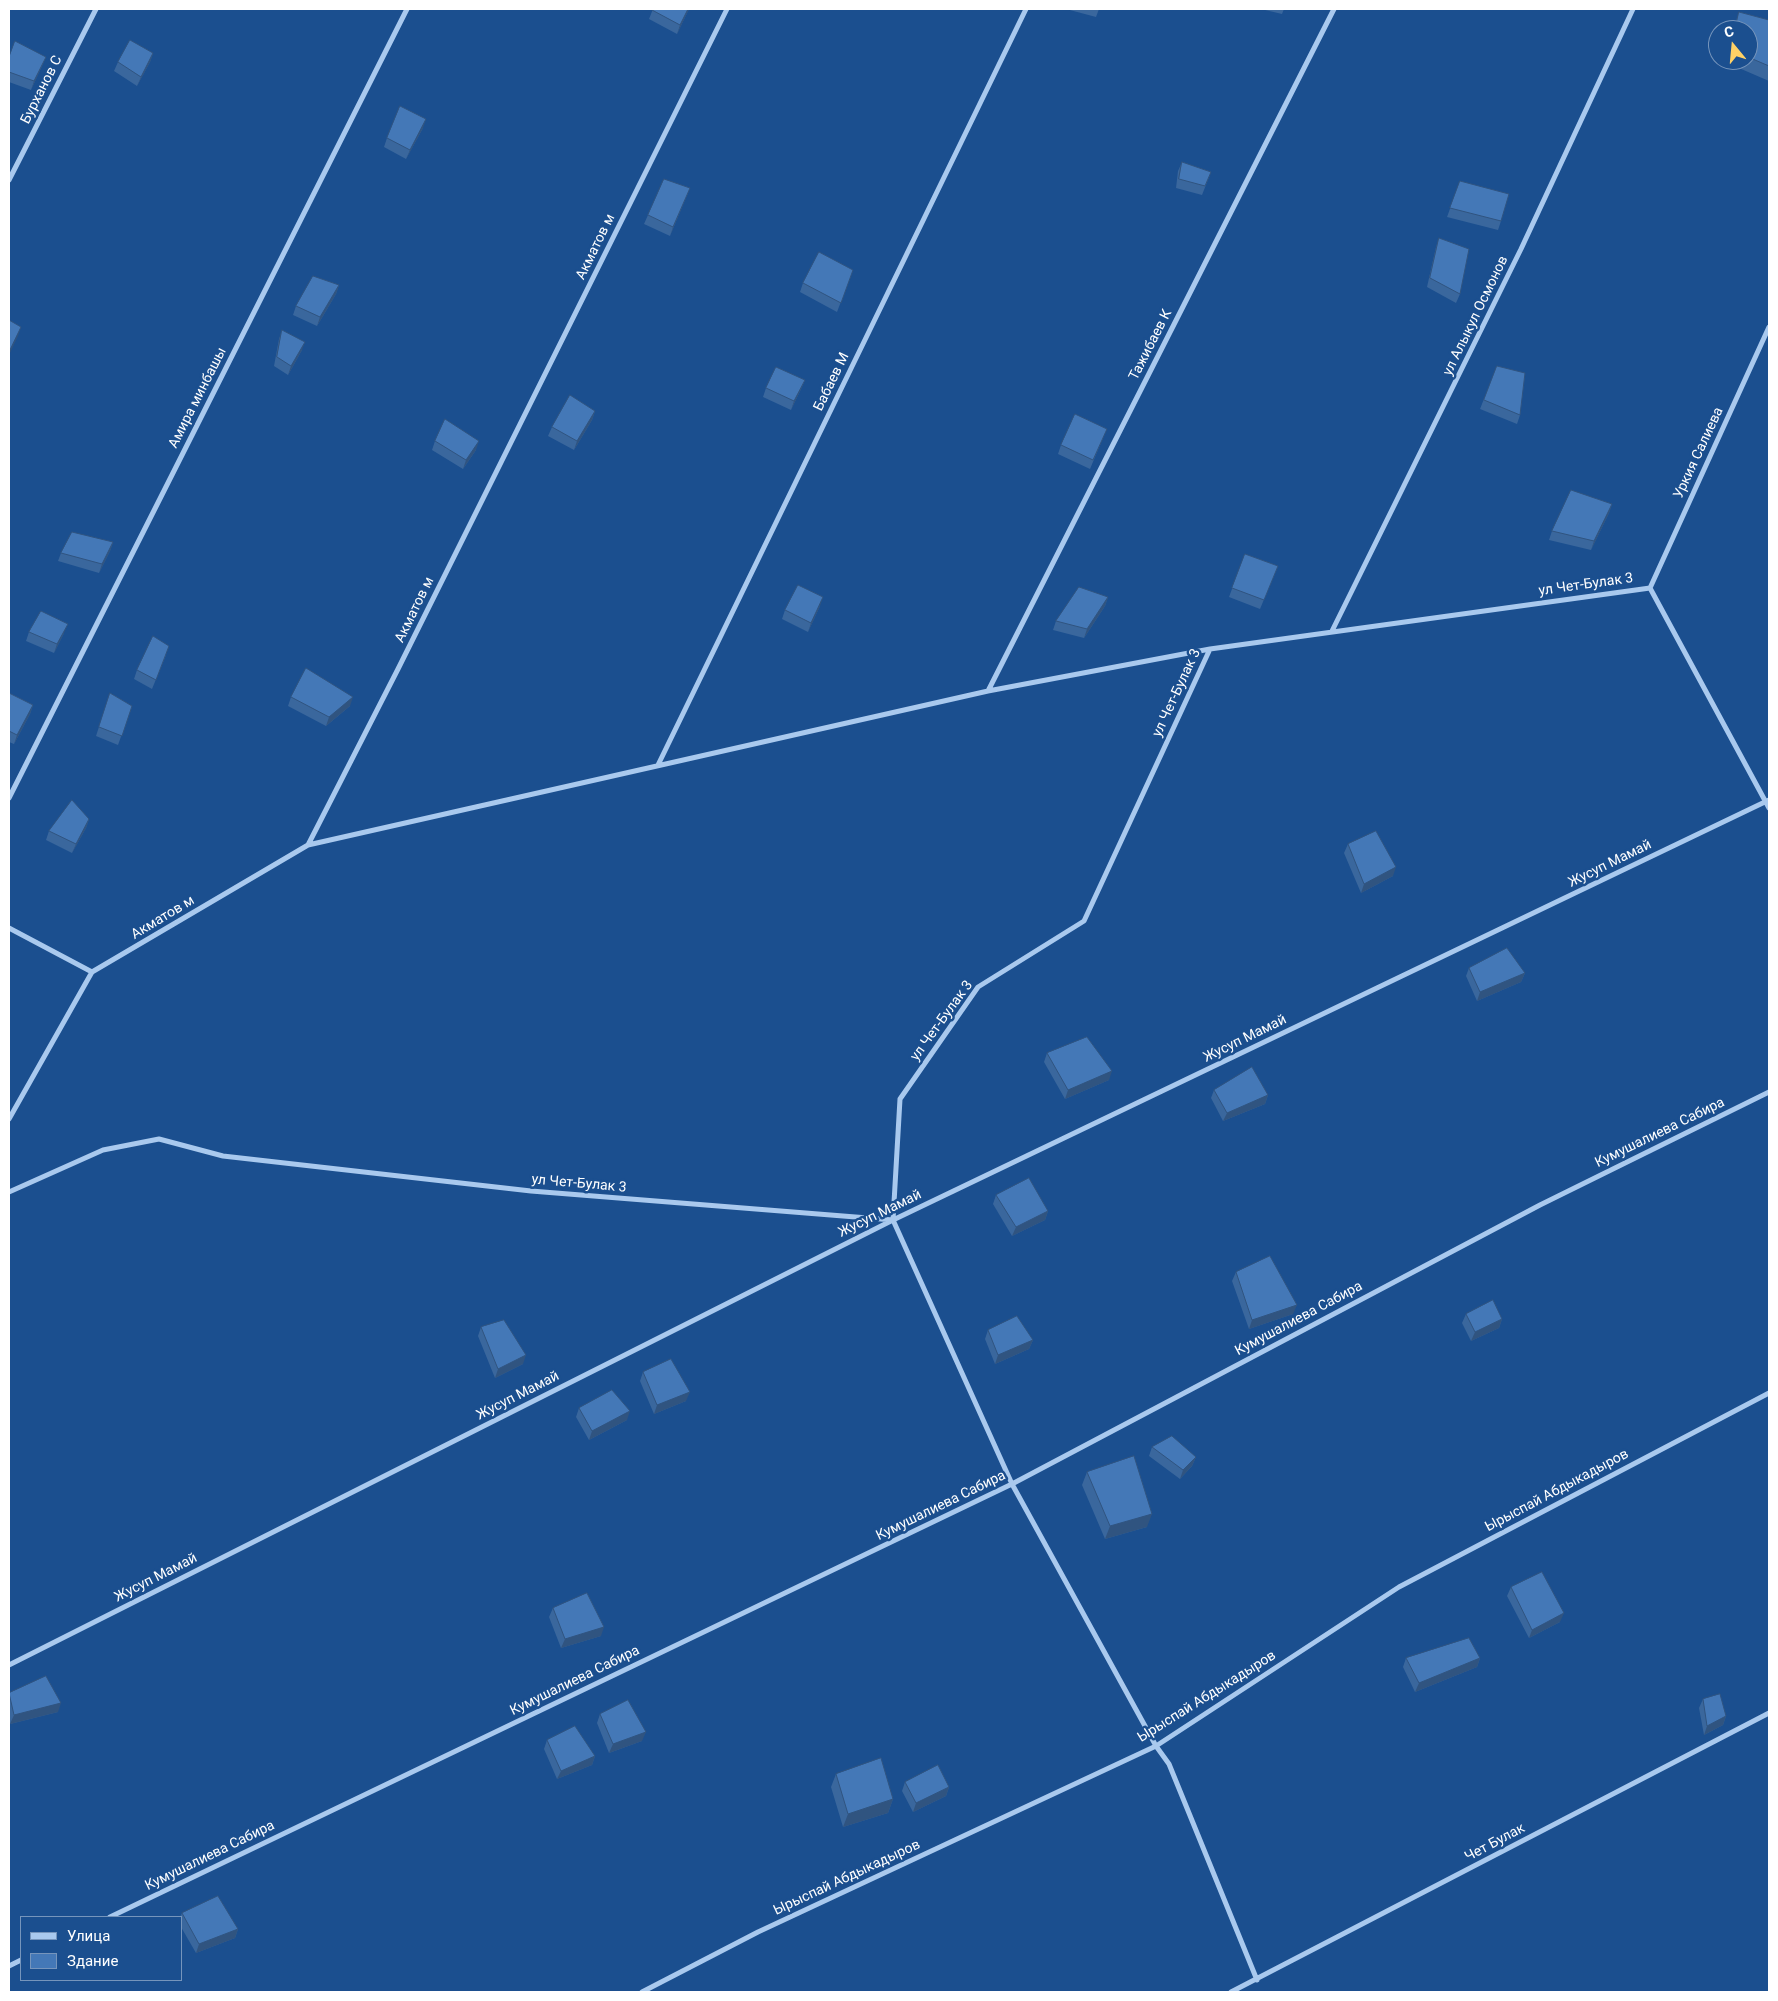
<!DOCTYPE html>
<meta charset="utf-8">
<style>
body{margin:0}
#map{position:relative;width:1778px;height:2001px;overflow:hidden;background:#1b4f8f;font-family:Roboto,sans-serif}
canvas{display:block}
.frame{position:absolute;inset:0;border:10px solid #fff;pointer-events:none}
.legend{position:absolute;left:20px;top:1916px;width:162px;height:65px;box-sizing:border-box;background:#1b4f8f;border:1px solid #7695bc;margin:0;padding:6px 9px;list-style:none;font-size:15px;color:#fff}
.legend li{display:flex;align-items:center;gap:10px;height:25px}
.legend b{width:25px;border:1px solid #7695bc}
.north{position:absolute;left:1708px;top:20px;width:50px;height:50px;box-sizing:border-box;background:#1b4f8f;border:1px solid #7695bc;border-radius:50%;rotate:343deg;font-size:14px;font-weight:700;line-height:20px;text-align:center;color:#fff}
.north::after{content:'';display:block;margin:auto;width:18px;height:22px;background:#ffd166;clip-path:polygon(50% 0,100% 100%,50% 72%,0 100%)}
</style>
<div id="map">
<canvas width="1778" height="2001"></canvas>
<div class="frame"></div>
<ul class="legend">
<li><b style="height:6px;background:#a9c9ee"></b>Улица</li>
<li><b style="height:14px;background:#4478b7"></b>Здание</li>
</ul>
<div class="north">С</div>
</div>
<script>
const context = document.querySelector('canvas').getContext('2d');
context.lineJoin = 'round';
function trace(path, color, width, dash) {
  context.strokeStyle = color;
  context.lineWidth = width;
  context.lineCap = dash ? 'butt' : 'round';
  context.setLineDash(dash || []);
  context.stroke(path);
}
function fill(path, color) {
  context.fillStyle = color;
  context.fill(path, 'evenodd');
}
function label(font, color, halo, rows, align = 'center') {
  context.font = font + ' Roboto,sans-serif';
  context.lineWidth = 5;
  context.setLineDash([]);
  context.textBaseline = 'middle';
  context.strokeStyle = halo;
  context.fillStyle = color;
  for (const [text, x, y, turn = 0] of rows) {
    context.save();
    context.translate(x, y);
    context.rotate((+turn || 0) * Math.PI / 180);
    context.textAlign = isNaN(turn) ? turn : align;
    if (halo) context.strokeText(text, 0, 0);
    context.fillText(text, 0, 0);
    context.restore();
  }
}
trace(new Path2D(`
 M9,180l87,-171
 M1650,588l119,-261
 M1332,631l189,-382 112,-240
 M988,691l346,-682
 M658,765l368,-756
 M9,798l398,-789
 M308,845l680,-154 222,-42
 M9,928l83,44
 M9,1119l83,-147 216,-127 90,-176 329,-660
 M9,1192l94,-42 56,-11 64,17 308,35 362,29 7,-121 78,-112 106,-66 126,-272 440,-61 119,220
 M893,1220l119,264 144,262 13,18 88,216
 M9,1665l884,-445 876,-420
 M110,1917l902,-433 528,-279 229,-113
 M9,1966l12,-6
 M642,1992l116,-60 398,-186 243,-159 370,-194
 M1231,1992l538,-279`), '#a9c9ee', 5);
fill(new Path2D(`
 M653,9h36l-12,25 -28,-15z
 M1066,9h33l-3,8z
 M1261,9h23l-2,5z
 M1739,12l30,8v61l-44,-19 1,-2h22v-30h-15z
 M153,53l-3,9 -13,24 -23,-15 4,-9z
 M9,57h37l-4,9 -11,24 -22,-8z
 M423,128l-17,31 -22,-12 3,-9z
 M1182,162l29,10 -9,23 -26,-7 2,-17z
 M1460,181l41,40 -3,9 -51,-13z
 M690,188l-20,48 -26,-12 4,-9z
 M1439,238l21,56 -4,9 -29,-16 9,-40z
 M853,270l-16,42 -37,-20 3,-9z
 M339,285l-3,9 -19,32 -24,-11 3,-9z
 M282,330l20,20 -14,25 -14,-9 5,-27z
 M1497,366l23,49 -3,9 -37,-15z
 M805,380l-4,9 -10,21 -28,-13 3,-9z
 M595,411l-3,9 -18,30 -26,-14 4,-9z
 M1103,438l-13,31 -32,-15 3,-9z
 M435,441l41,9 -13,19 -31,-19z
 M1612,504l-3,9 -18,37 -42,-10 3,-9z
 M113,542l-3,9 -11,22 -41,-12 3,-8z
 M1245,554l33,12 -18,43 -31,-12z
 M1108,597l-3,9 -21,32 -31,-8 3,-9z
 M820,606l-12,26 -26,-13 3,-9z
 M29,632l35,1 -10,20 -28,-12z
 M166,655l-14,34 -18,-10 3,-9z
 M9,693l24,12 -3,9 -16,30 -5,-2z
 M110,693l22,13 -14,39 -22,-9z
 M291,697l59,9 -24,20 -38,-20z
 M89,819l-3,9 -14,25 -26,-13 3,-9z
 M1348,844l45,32 -32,17 -17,-40z
 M1469,968l56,5 -4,9 -44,19 -11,-25z
 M1047,1053l62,27 -44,19 -21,-37z
 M1214,1090l54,5 -3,9 -42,17 -12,-23z
 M996,1195l52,16 -3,9 -33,16 -19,-32z
 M1236,1272l57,42 -44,15 -17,-48z
 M1466,1314l36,5 -3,9 -28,13 -9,-18z
 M481,1327l42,37 -28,14 -17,-42z
 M988,1330l45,10 -4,9 -34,15 -10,-25z
 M643,1372l43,29 -32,13 -14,-33z
 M579,1408l48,12 -38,20 -13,-23z
 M1152,1447l44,10 -4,9 -12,13 -31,-23z
 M1087,1472l60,55 -42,12 -23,-54z
 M1511,1587l49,35 -31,16 -22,-42z
 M553,1608l48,28 -40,12 -12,-31z
 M1406,1658h74l-3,9 -62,25 -12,-25z
 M9,1693l49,19 -48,12 -1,-7z
 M1703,1699l23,17 -3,9 -19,10 -5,-27z
 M600,1714l42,27 -33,12 -12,-30z
 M547,1740l48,16 -3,9 -35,14 -13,-30z
 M836,1774l57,25 -5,14 -45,14 -12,-40z
 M905,1782l44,5 -3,9 -33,16 -11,-21z
 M182,1913l56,16 -3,9 -39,15 -15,-26v-10h-1z`), '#3a679d');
fill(new Path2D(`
 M688,9h1l-12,25 3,-9z
 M153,53l-3,9 -13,24 4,-9z
 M46,57l-4,9 -11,24 3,-9z
 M426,119l-3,9 -17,31 4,-9z
 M690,188l-4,9 -16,39 3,-9z
 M339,285l-3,9 -19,32 3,-9z
 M21,327l-3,9 -9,19v-3z
 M305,342l-3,8 -14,25 3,-9z
 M805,380l-4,9 -10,21 3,-9z
 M595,411l-3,9 -18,30 3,-9z
 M479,441l-3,9 -13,19 3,-9z
 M1612,504l-3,9 -18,37 3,-9z
 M113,542l-3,9 -11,22 3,-9z
 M823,597l-3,9 -12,26 3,-9z
 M1108,597l-3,9 -21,32 3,-9z
 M68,624l-4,9 -10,20 3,-9z
 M353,697l-3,9 -24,20 3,-9z
 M33,705l-3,9 -16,30 3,-9z
 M89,819l-3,9 -14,25 4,-9z
 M1396,867l-3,9 -32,17 3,-9z
 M1525,973l-4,9 -44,19 3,-9z
 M1112,1071l-3,9 -44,19 3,-9z
 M1268,1095l-3,9 -42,17 4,-8z
 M1048,1211l-3,9 -33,16 4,-9z
 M1297,1305l-4,9 -44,15 3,-9z
 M1502,1319l-3,9 -28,13 4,-9z
 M1033,1340l-4,9 -34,15 3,-9z
 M526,1355l-3,9 -28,14 3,-9z
 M690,1392l-4,9 -32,13 3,-9z
 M630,1411l-3,9 -38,20 3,-9z
 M1196,1457l-4,9 -12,13 3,-9z
 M1152,1514l-5,13 -42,12 5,-13z
 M1564,1613l-4,9 -31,16 3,-8z
 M604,1627l-3,9 -40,12 4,-9z
 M1480,1658l-3,9 -62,25 4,-9z
 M61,1703l-3,9 -48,12 4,-9z
 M1726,1716l-3,9 -19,10 3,-9z
 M646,1732l-4,9 -33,12 4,-9z
 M595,1756l-3,9 -35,14 4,-8z
 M949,1787l-3,9 -33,16 3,-9z
 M893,1799l-5,14 -45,14 5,-13z
 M238,1929l-3,9 -39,15 3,-9z`), '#305480');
const building = new Path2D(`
 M653,9h35l-8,16 -28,-15z
 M1739,12l30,8v46l-21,-9v-27h-13z
 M130,40l23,13 -12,24 -23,-15z
 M15,41l31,16 -12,24 -25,-9v-15z
 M400,106l26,13 -16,31 -23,-12z
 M1182,162l29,10 -6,14 -26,-7z
 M664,179l26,9 -17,39 -25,-12z
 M1460,181l49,13 -8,27 -51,-13z
 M1439,238l30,11 -9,45 -30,-16z
 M819,252l34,18 -12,33 -38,-20z
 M313,276l26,9 -19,32 -24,-11z
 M9,320l12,7 -12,25z
 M282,330l23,12 -14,24 -14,-9z
 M1497,366l28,7 -5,42 -36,-15z
 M776,367l29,13 -11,21 -28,-13z
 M570,395l25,16 -18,30 -25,-14z
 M1075,414l32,15 -14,31 -32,-15z
 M445,419l34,22 -13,19 -31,-19z
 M1571,490l41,14 -18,37 -42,-10z
 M72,532l41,10 -11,22 -41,-11z
 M1245,554l33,12 -14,34 -32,-12z
 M798,585l25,12 -12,26 -26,-13z
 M1079,587l29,10 -21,32 -31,-8z
 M41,611l27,13 -11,20 -28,-12z
 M153,636l16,10 -13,34 -19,-10z
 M306,668l47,29 -24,20 -38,-20z
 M9,693l24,12 -16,30 -8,-4z
 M110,693l22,13 -10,30 -23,-9z
 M72,800l17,19 -13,25 -27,-13z
 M1376,831l20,36 -32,17 -16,-40z
 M1507,948l18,25 -45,19 -11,-24z
 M1087,1037l25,34 -44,19 -21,-37z
 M1252,1067l16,28 -41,18 -13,-23z
 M1029,1178l19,33 -32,16 -20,-32z
 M1270,1256l27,49 -45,15 -16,-48z
 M1493,1300l9,19 -27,13 -9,-18z
 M1017,1316l16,24 -35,15 -10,-25z
 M504,1320l22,35 -28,14 -17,-42z
 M671,1359l19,33 -33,13 -14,-33z
 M612,1390l18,21 -38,20 -13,-23z
 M1172,1436l24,21 -13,13 -31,-23z
 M1134,1456l18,58 -42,12 -23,-54z
 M1542,1572l22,41 -32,17 -21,-43z
 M587,1593l17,34 -39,12 -12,-31z
 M1469,1638l11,20 -61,25 -13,-25z
 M46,1676l15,27 -47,12 -5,-22z
 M1720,1694l6,22 -19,10 -4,-27z
 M628,1700l18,32 -33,12 -13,-30z
 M575,1726l20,30 -34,15 -14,-31z
 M881,1758l12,41 -45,15 -12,-40z
 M938,1765l11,22 -33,16 -11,-21z
 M218,1896l20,33 -39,15 -17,-31z`);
fill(building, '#4478b7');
trace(building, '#305480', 1);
label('14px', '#fff', '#1b4f8f', [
 ["Бурханов С",42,90,-63],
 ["Акматов м",596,247,-64],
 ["ул Алыкул Осмонов",1476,316,-64],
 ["Тажибаев К",1151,345,-63],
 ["Бабаев М",832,382,-64],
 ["Амира минбашы",198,398,-63],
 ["Уркия Салиева",1699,453,-65],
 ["ул Чет-Булак 3",1586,585,-8],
 ["Акматов м",415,610,-64],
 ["ул Чет-Булак 3",1177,693,-65],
 ["Жусуп Мамай",1610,864,-26],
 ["Акматов м",163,918,-31],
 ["ул Чет-Булак 3",942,1021,-54],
 ["Жусуп Мамай",1245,1039,-26],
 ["Кумушалиева Сабира",1660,1133,-26],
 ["ул Чет-Булак 3",579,1184,5],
 ["Жусуп Мамай",880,1214,-26],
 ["Кумушалиева Сабира",1299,1319,-28],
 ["Жусуп Мамай",518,1396,-27],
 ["Ырыспай Абдыкадыров",1557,1491,-28],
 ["Кумушалиева Сабира",941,1506,-26],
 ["Жусуп Мамай",156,1578,-27],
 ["Кумушалиева Сабира",575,1681,-26],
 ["Ырыспай Абдыкадыров",1207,1697,-32],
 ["Чет Булак",1495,1843,-28],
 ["Кумушалиева Сабира",210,1856,-26],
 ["Ырыспай Абдыкадыров",847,1878,-25]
]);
</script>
